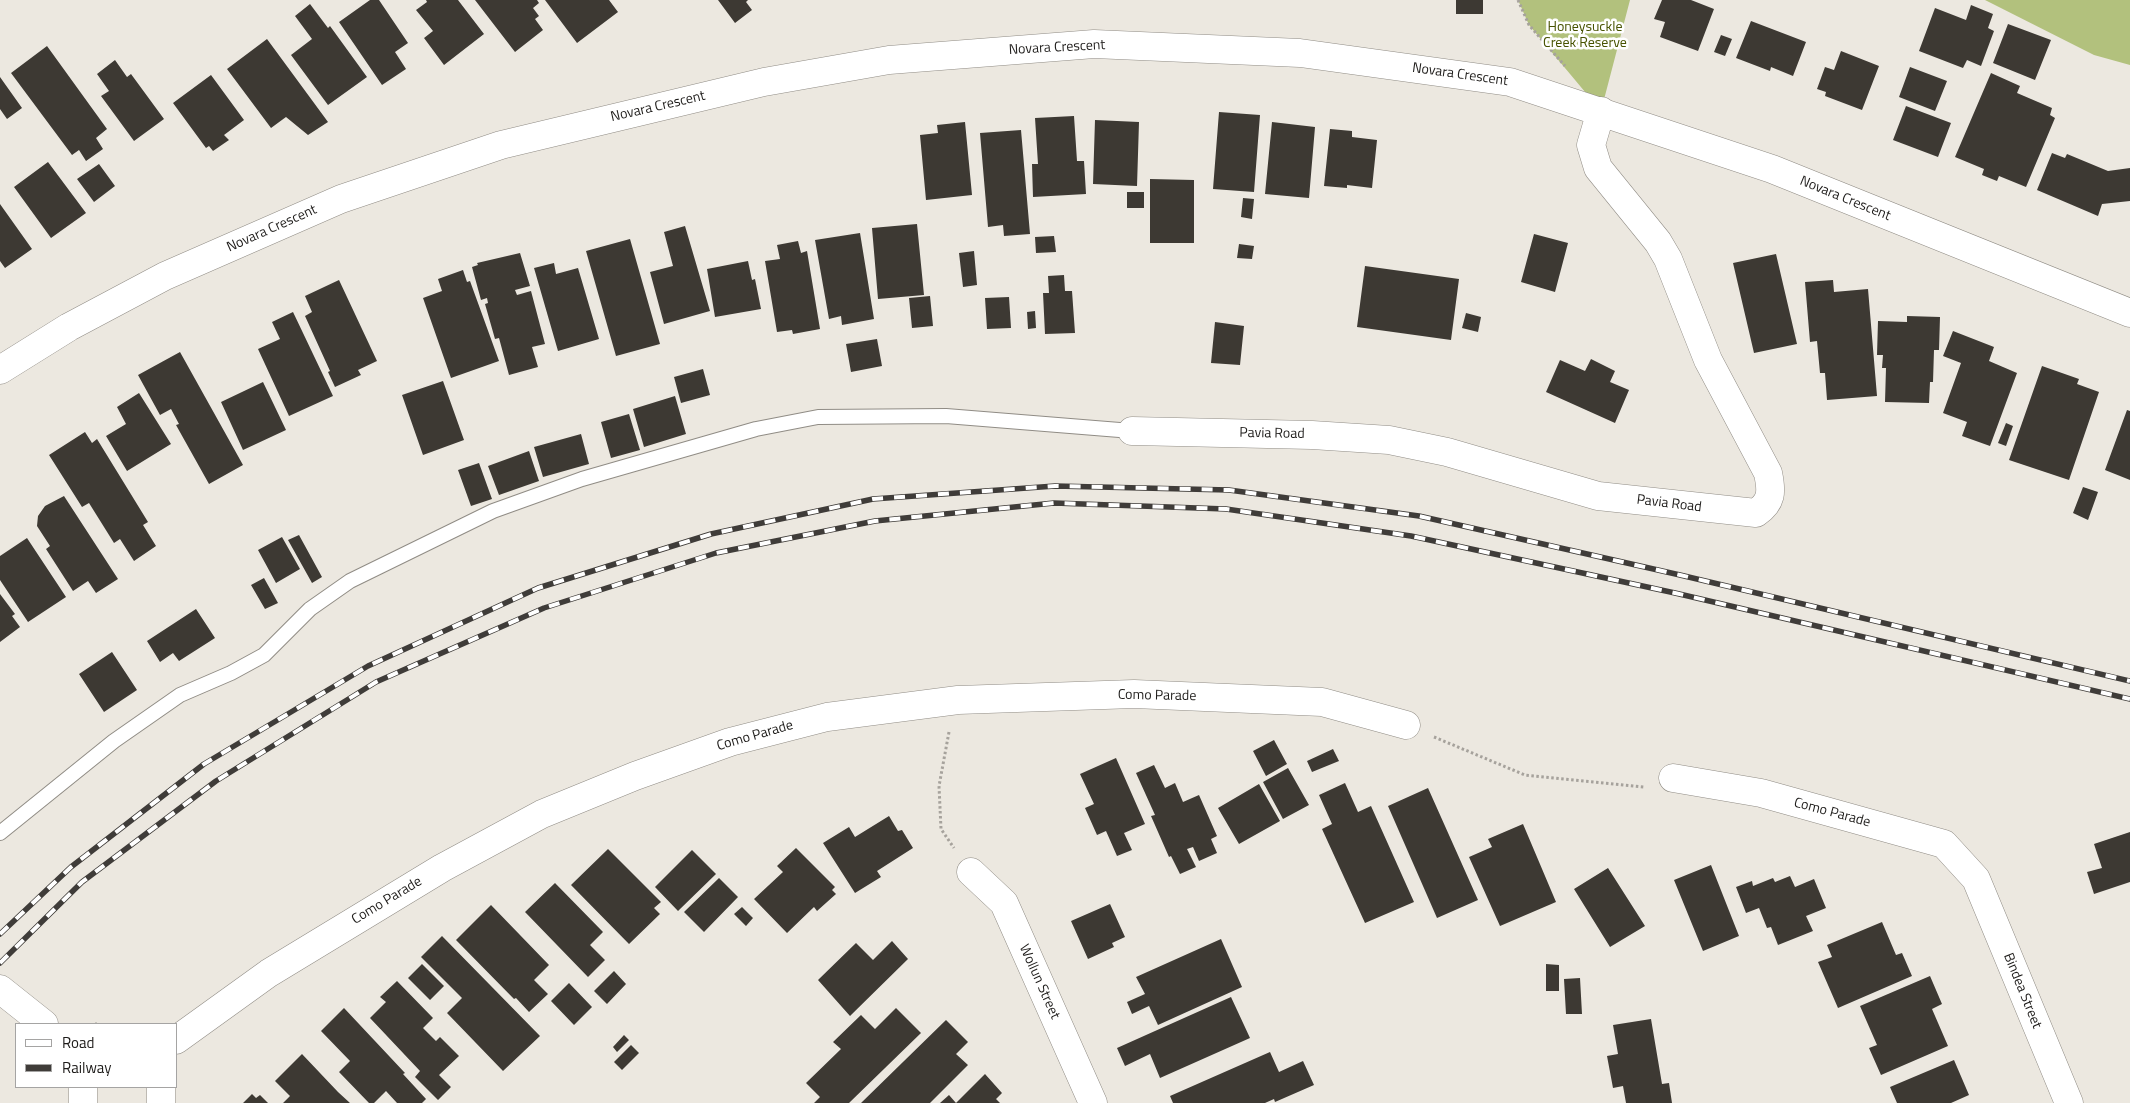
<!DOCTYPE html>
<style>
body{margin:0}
#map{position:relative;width:2130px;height:1103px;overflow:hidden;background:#ece8e0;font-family:"Titillium Web",sans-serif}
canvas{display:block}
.legend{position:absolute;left:15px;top:1023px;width:162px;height:65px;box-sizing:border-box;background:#fff;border:1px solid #a5a4a3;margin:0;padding:6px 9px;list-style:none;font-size:15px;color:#1e1c1a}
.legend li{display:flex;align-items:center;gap:10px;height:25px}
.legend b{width:25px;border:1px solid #a5a4a3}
</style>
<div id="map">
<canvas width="2130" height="1103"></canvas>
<ul class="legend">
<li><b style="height:6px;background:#fff"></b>Road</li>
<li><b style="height:6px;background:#3f3c39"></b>Railway</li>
</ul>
</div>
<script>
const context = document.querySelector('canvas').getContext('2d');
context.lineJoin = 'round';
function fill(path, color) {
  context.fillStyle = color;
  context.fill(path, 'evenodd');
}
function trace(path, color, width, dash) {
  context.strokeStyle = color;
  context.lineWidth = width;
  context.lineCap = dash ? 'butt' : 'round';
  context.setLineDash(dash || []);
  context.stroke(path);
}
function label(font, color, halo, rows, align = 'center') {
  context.font = font + ' "Titillium Web",sans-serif';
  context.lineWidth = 5;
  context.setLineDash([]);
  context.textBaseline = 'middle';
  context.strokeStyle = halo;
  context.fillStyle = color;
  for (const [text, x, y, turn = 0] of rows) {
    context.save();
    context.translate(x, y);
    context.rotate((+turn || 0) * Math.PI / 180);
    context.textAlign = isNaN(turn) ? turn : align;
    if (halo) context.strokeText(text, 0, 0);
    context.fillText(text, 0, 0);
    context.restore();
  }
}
fill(new Path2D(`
 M1518,0h112l-29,111 -72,-86z
 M1985,0h145v65l-36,-10z`), '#b2c17d');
fill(new Path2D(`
 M370,0h9l29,43 -13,9 11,17 -24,16 -43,-63z
 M426,0h32l26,34 -40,31 -20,-27 9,-7 -17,-21 11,-8z
 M475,0h62l2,3 -6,5 6,8 -4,3 8,11 -28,22z
 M545,0h64l9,12 -41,31z
 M718,0h30l-2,2 6,8 -17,13z
 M1456,0h27v14h-27z
 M1662,0h29l23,9 -16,42 -38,-14 5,-15 -11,-3z
 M310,4l18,24 2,-2 37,51 -39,28 -37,-50 21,-16 -17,-23z
 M1971,5l22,9 -5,14 6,3 -13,35 -14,-6 -4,8 -44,-17 16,-43 31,12z
 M1751,21l55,21 -13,34 -22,-9 -1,4 -34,-13z
 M2008,24l43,16 -16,40 -42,-17z
 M1721,35l11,4 -7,17 -11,-4z
 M267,39l61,83 -20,13 -22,-18 -15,11 -44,-59z
 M47,46l60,83 -11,9 7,11 -17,12 -7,-11 -7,5 -61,-82z
 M1841,51l38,15 -17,44 -37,-14 1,-4 -9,-3 8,-22 9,3z
 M115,60l12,17 4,-3 33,45 -30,22 -33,-45 8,-5 -12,-17z
 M1910,67l37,14 -12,30 -36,-14z
 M1991,73l29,13 -3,7 35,15 -2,7 5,3 -29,69 -27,-11 -2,5 -15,-6 2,-6 -29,-12z
 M211,75l33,45 -20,15 5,5 -16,11 -4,-5 -3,2 -33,-45z
 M0,77l22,31 -15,11 -7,-10z
 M1906,106l45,17 -13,34 -45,-17z
 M1219,112l41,3 -6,77 -41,-3z
 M1074,116l3,45h7l2,33 -53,3 -1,-33h6l-3,-46z
 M1095,120l44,2 -2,64 -44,-2z
 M965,122l7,73 -46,5 -6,-65 18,-2 -1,-8z
 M1272,122l43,5 -6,71 -44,-4z
 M1330,129l22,2v6l25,3 -5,48 -25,-3v3l-23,-2z
 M1021,130l9,104 -26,2 -1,-11 -15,2 -8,-94z
 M2052,153l13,5 2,-4 41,17 22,-3v33l-28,3 -4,12 -61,-26z
 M48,162l38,51 -35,25 -37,-51z
 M99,164l16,22 -21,16 -17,-23z
 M1150,179l44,1v63h-44z
 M1127,192h17v16h-17z
 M1243,198l11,1 -2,20 -11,-2z
 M0,204l32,45 -27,19 -5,-7z
 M917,224l7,71 -46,4 -6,-71z
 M685,226l25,85 -46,13 -14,-52 23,-6 -9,-34z
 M860,233l14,86 -32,6 -1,-9 -12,3 -14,-79z
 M1534,234l34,9 -13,49 -34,-10z
 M1054,236l2,16 -20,1 -1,-16z
 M630,239l30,105 -44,12 -30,-105z
 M798,241l3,12 6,-2 13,78 -27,5 -1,-4 -15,2 -12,-71 15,-2 -3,-14z
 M1239,244l15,2 -2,13 -15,-1z
 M974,251l3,34 -14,2 -4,-34z
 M520,253l10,33 -15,4 2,5 14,-4 14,53 -13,3 6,20 -29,8 -10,-37 -4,1 -10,-35 3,-1 -1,-5 -6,2 -9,-33 6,-2 -1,-2z
 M1776,254l21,90 -43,9 -21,-90z
 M748,261l4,19 3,-1 6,30 -46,8 -8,-48z
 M554,263l2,11 22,-6 21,71 -41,12 -24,-83z
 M1365,266l94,13 -8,61 -94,-13z
 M463,270l4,12 3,-1 29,80 -48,17 -28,-80 19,-7 -4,-12z
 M1064,275l1,16h7l3,42 -30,1 -2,-41h6l-1,-17z
 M339,280l38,81 -19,9 3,5 -26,12 -7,-15 2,-1 -25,-55 7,-4 -7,-16z
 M1833,280l1,12 34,-3 9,107 -50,4 -2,-27h-5l-3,-32 -7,1 -5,-60z
 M930,296l3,30 -21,2 -3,-30z
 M1009,297l2,31 -24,1 -2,-31z
 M1035,311l1,17 -8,1 -1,-17z
 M293,312l40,84 -44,20 -31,-67 22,-10 -8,-17z
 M1466,313l15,4 -3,15 -16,-4z
 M1907,316l33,1 -1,33h-5l-1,32h-3l-1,21 -44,-1 1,-34h-4l1,-13h-6l1,-34 29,1z
 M1215,322l29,4 -4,39 -29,-2z
 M1953,331l41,16 -5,14 28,12 -27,73 -28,-10 5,-14 -24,-9 18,-50 -18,-7z
 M877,339l5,27 -31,6 -5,-28z
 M180,352l63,113 -34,19 -33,-59 3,-1 -8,-15 -11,6 -22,-40z
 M1591,359l24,12 -5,11 19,8 -14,33 -69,-31 14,-32 25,11z
 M2042,366l37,13 -2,5 22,8 -30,88 -60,-20z
 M703,369l7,26 -29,8 -7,-26z
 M443,381l21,59 -41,15 -21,-60z
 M263,382l23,48 -43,20 -22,-48z
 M139,393l32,51 -44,27 -21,-35 20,-12 -9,-17z
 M675,396l11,38 -42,13 -11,-38z
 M2127,410l3,1v69l-25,-10z
 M629,414l11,36 -29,8 -10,-36z
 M2006,423l7,3 -7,20 -8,-3z
 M85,432l7,11 5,-4 51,83 -5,3 13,21 -22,15 -14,-22 -6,4 -25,-40 -7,4 -33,-52z
 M581,434l8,30 -46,13 -9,-30z
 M529,451l10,30 -40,14 -11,-29z
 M479,463l13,36 -21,7 -13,-36z
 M2083,487l15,5 -10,28 -15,-7z
 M64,496l54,83 -22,14 -8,-12 -15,10 -27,-42 4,-3 -13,-20 1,-10 7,-10z
 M299,535l23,42 -10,6 -24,-43z
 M282,537l18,32 -24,14 -18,-33z
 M27,538l39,59 -38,25 -28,-42v-24z
 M264,578l14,25 -13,6 -14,-24z
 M0,594l15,20 -3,2 8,11 -20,15z
 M196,609l19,29 -36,23 -6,-8 -13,9 -13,-21z
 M112,652l25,38 -33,22 -25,-38z
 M1274,740l13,24 -21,12 -13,-25z
 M1333,749l6,12 -27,11 -5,-11z
 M1116,758l29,66 -21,9 8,17 -15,6 -11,-25 -9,4 -12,-27 9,-4 -14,-30z
 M1154,765l11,23 10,-5 8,19 16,-7 18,41 -6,3 6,14 -18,8 -6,-14 -6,2 9,18 -16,7 -9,-18 -2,1 -18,-41 4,-1 -19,-42z
 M1288,768l21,37 -26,14 -20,-37z
 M1345,783l13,29 13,-6 43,96 -49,21 -43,-94 10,-5 -13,-29z
 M1259,784l21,37 -41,23 -21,-36z
 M1428,788l50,112 -41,18 -49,-112z
 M889,816l9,15 4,-1 11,18 -36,23 4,6 -26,16 -32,-50 26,-16 6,10z
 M1523,824l33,78 -56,24 -31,-69 23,-10 -4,-8z
 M2130,832v50l-36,12 -7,-22 15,-4 -8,-24z
 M796,848l39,39 -3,3 4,4 -19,17 -3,-4 -27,26 -33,-34 29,-27 -6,-6z
 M608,849l53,53 -7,6 6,6 -31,30 -58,-59z
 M692,850l24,24 -38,37 -23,-24z
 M1711,865l28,71 -36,15 -29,-71z
 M1608,868l37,58 -35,21 -36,-58z
 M1790,876l5,11 19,-8 12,29 -20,8 7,15 -35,14 -7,-18 -4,1 -8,-20 -13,5 -10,-26 16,-6 1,5 20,-8 2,4z
 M719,878l19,19 -34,35 -20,-20z
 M555,883l48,49 -13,13 15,15 -17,17 -63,-65z
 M1110,904l15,33 -13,6 2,4 -26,12 -17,-38z
 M491,905l58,60 -15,15 14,14 -19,18 -13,-14 -2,1 -58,-59z
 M742,907l11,11 -7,8 -12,-12z
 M1882,922l14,33 6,-2 10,23 -74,32 -20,-46 14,-5 -5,-12z
 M442,936l98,100 -37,35 -56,-58 15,-15 -41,-41z
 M1221,939l21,48 -84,38 -9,-19 -17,8 -5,-12 18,-8 -9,-17z
 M892,941l16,18 -58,57 -32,-36 38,-37 17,17z
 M422,964l22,22 -14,14 -22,-22z
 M1546,964l13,1v26h-13z
 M614,971l12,13 -19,20 -13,-13z
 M1930,976l12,28 -10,5 16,37 -67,29 -12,-27 8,-3 -17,-39z
 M1580,978l2,36h-16l-2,-35z
 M397,981l36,37 -10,10 13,13 4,-4 19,19 -20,19 12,12 -13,13 -23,-23 5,-6 -50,-53 16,-16 -6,-5z
 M569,983l23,24 -18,18 -23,-24z
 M1231,997l19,41 -90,40 -10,-24 -25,12 -8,-18z
 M344,1008l61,65 -2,1 23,25 -4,4h-25l-11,-12 -12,12h-5l-30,-31 11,-11 -29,-30z
 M896,1008l25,25 -72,70h-35l6,-6 -14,-14 35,-34 -8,-7 28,-27 14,14z
 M1651,1019l11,65 7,-1 3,20h-46l-3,-17 -10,2 -6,-32 11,-2 -5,-29z
 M946,1020l22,22 -12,12 12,11 -38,38h-69z
 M624,1035l5,5 -12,12 -4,-5z
 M631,1045l8,8 -17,17 -8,-8z
 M1270,1052l9,20 24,-11 11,24 -39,17 -1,-3 -9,4h-92l-3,-7z
 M302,1054l36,38 12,11h-67l7,-7 -15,-15z
 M1954,1060l15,35 -18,8h-54l-7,-16z
 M985,1074l17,19 -6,6 4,4h-60l9,-8 7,8z
 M252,1094l4,4 4,-3 8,8h-25z`), '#3d3933');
const lane = new Path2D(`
 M0,833l114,-92 66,-46 51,-22 33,-18 46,-46 40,-28 143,-70 89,-32 174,-50 62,-12 128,-1 186,15`);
const street = new Path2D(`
 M1132,431l180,4 77,5 58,12 151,44 158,17c16,-11 16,-21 12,-40l-60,-113 -40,-101 -10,-17 -60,-74 -7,-23 10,-34
 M1673,778l88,15 183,51 32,35 93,224
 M971,872l33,31 89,200
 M176,1040l93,-67 173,-105 100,-54 93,-38 95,-34 97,-25 131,-17 176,-6 188,8 84,23`);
const secondary = new Path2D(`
 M0,370l69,-43 96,-51 176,-77 160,-54 263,-63 125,-22 205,-16 206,9 210,29 262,87 358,144
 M0,989l44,35
 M83,1103v-16
 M161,1103v-16`);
trace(lane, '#908c85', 16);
trace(street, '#908c85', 29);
trace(secondary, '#908c85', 29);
trace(new Path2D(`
 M1518,0l11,25 36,41
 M949,732l-10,54 2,43 13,19
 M1434,737l91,38 119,12
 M95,1024h2`), '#a6a29c', 3, [2.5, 2.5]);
trace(lane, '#fff', 14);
trace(street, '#fff', 28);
trace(secondary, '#fff', 28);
const rail = new Path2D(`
 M0,934l71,-67 133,-103 164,-98 170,-78 173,-54 162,-35 182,-13 174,4 190,26 261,59 450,106
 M0,963l82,-81 134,-101 160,-99 168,-74 172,-55 159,-32 179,-18 172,6 185,27 264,57 455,106`);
trace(rail, '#3f3c39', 5.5);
trace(rail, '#fff', 4, [11]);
label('14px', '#475201', '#fff', [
 ["Honeysuckle",1585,28],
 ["Creek Reserve",1585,44]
]);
label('14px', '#1e1c1a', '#fff', [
 ["Novara Crescent",1057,48,-3],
 ["Novara Crescent",1460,75,8],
 ["Novara Crescent",658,107,-13],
 ["Novara Crescent",1845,199,22],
 ["Novara Crescent",272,229,-24],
 ["Pavia Road",1272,434,1],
 ["Pavia Road",1669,504,7],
 ["Como Parade",1157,696,1],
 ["Como Parade",755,736,-16],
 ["Como Parade",1832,813,15],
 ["Como Parade",387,901,-31],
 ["Wollun Street",1039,982,66],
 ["Bindea Street",2022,991,68]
]);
</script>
